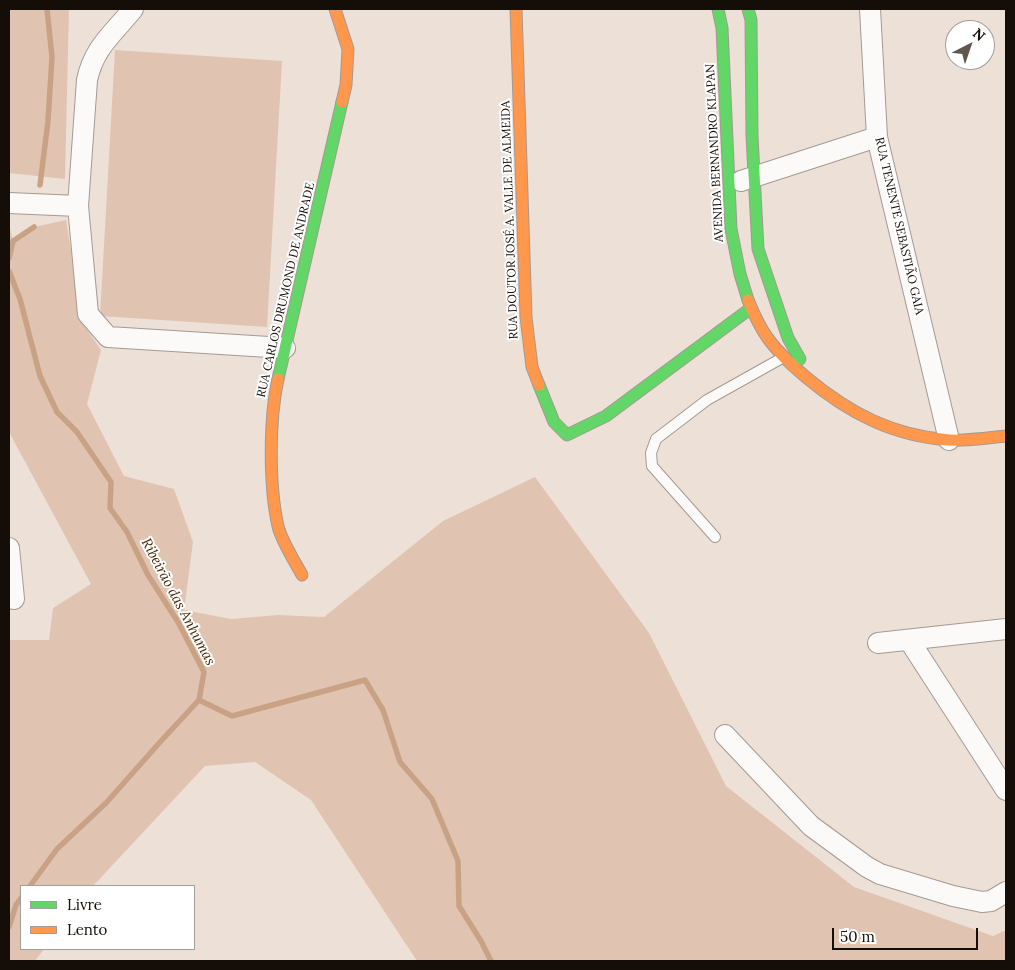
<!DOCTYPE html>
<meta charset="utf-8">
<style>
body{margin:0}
#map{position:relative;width:1015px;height:970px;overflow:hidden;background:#ede0d7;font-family:Lora,serif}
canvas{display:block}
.frame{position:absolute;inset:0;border:10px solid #150d07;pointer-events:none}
.legend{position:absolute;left:20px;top:885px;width:175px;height:65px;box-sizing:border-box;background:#fff;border:1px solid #a19e9c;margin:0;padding:6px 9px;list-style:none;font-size:15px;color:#150d07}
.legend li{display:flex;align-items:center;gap:10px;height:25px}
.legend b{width:25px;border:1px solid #a19e9c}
.north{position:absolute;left:945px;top:20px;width:50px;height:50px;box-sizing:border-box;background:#fff;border:1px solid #a19e9c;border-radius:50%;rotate:41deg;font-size:14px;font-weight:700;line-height:20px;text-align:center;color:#150d07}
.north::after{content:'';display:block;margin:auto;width:18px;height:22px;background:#615750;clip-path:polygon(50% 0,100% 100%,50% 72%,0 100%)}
.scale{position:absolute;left:832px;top:928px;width:146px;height:22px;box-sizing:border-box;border:2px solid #150d07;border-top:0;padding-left:6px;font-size:15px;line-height:18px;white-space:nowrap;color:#150d07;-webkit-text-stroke:4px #fff;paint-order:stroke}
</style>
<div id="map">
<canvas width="1015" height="970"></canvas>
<div class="frame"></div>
<ul class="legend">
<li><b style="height:6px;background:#63d668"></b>Livre</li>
<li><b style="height:6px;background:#ff974d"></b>Lento</li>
</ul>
<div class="north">N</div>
<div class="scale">50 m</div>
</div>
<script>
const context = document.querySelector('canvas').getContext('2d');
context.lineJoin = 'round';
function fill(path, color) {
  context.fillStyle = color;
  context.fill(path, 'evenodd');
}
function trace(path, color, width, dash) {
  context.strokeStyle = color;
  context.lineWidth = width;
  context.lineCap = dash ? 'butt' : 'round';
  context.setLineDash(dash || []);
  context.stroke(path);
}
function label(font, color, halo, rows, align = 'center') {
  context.font = font + ' Lora,serif';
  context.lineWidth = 4;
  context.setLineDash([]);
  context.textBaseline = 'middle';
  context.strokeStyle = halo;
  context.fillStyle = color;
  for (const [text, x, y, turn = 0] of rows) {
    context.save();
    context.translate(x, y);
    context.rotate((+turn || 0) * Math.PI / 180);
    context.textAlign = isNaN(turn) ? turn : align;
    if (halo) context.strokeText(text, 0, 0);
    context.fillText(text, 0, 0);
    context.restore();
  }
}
fill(new Path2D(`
 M9,9h60l-4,170 -56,-6z
 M115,50l167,11 -15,266 -167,-11z
 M66,220l17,104 18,26 -14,54 37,72 50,13 19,53 -9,68 47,9 47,-4 46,2 119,-96 92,-44 114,156 77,153 128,101 139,49 13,-6v31h-589l-106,-161 -56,-38 -50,4 -112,120h-72v63h23l-9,12h-26v-321h40l4,-32 38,-24 -82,-152v-208l4,17 21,-14z`), '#e0c4b1');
trace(new Path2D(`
 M40,185l8,-64 4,-64 -5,-48
 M9,258l4,-17 21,-14
 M9,271l11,28 20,77 17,36 20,20 34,50 -1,26 17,24 21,43 30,47 26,50 -5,28 33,16 133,-36 18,30 17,52 32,37 26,62 1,45 22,35 10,20
 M30,886l27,-37 49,-46 55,-62 38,-41
 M9,927l7,-22 5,-7`), '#c9a285', 5.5);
const lane = new Path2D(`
 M715,537l-63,-71 -1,-13 5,-14 51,-39 75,-42`);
const street = new Path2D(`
 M133,9c-20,25 -39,38 -46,71l-9,126 10,108 20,23 177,11
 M870,9l7,128 72,303
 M741,181l136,-44
 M9,203l69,3
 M9,548l5,51
 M909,640l97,150
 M878,643l128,-14
 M725,735l86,91 56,41 13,7 73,22 29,6 9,-1 15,-9`);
const fast = new Path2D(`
 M718,9l4,19 9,201 9,45 8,26
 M748,9l3,11 1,116 6,113 30,89 12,21
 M278,379l64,-277
 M539,385l15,37 13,13 39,-19 145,-108`);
const slow = new Path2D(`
 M335,9l13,40 -2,36 -4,17
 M516,9l10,308 6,50 7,18
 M748,300c5,12 11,26 19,37 11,16 26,29 40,41 42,35 86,58 142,62 19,1 38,-2 57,-4
 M278,379c-9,41 -9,107 0,147 3,14 17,36 24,49`);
trace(lane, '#a49a93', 12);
trace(street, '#a49a93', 22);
trace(fast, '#a49a93', 13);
trace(slow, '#a49a93', 13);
trace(lane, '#fcfaf9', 10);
trace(street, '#fcfaf9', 20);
trace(fast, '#63d668', 11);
trace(slow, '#ff974d', 11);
label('12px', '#150d07', '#fff', [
 ["AVENIDA BERNANDRO KLAPAN",715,153,-93],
 ["RUA DOUTOR JOSÉ A. VALLE DE ALMEIDA",510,220,-92],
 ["RUA TENENTE SEBASTIÃO GAIA",899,226,77],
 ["RUA CARLOS DRUMOND DE ANDRADE",286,290,-77]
]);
label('italic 14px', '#462405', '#fff', [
 ["Ribeirão das Anhumas",178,602,62]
]);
</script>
